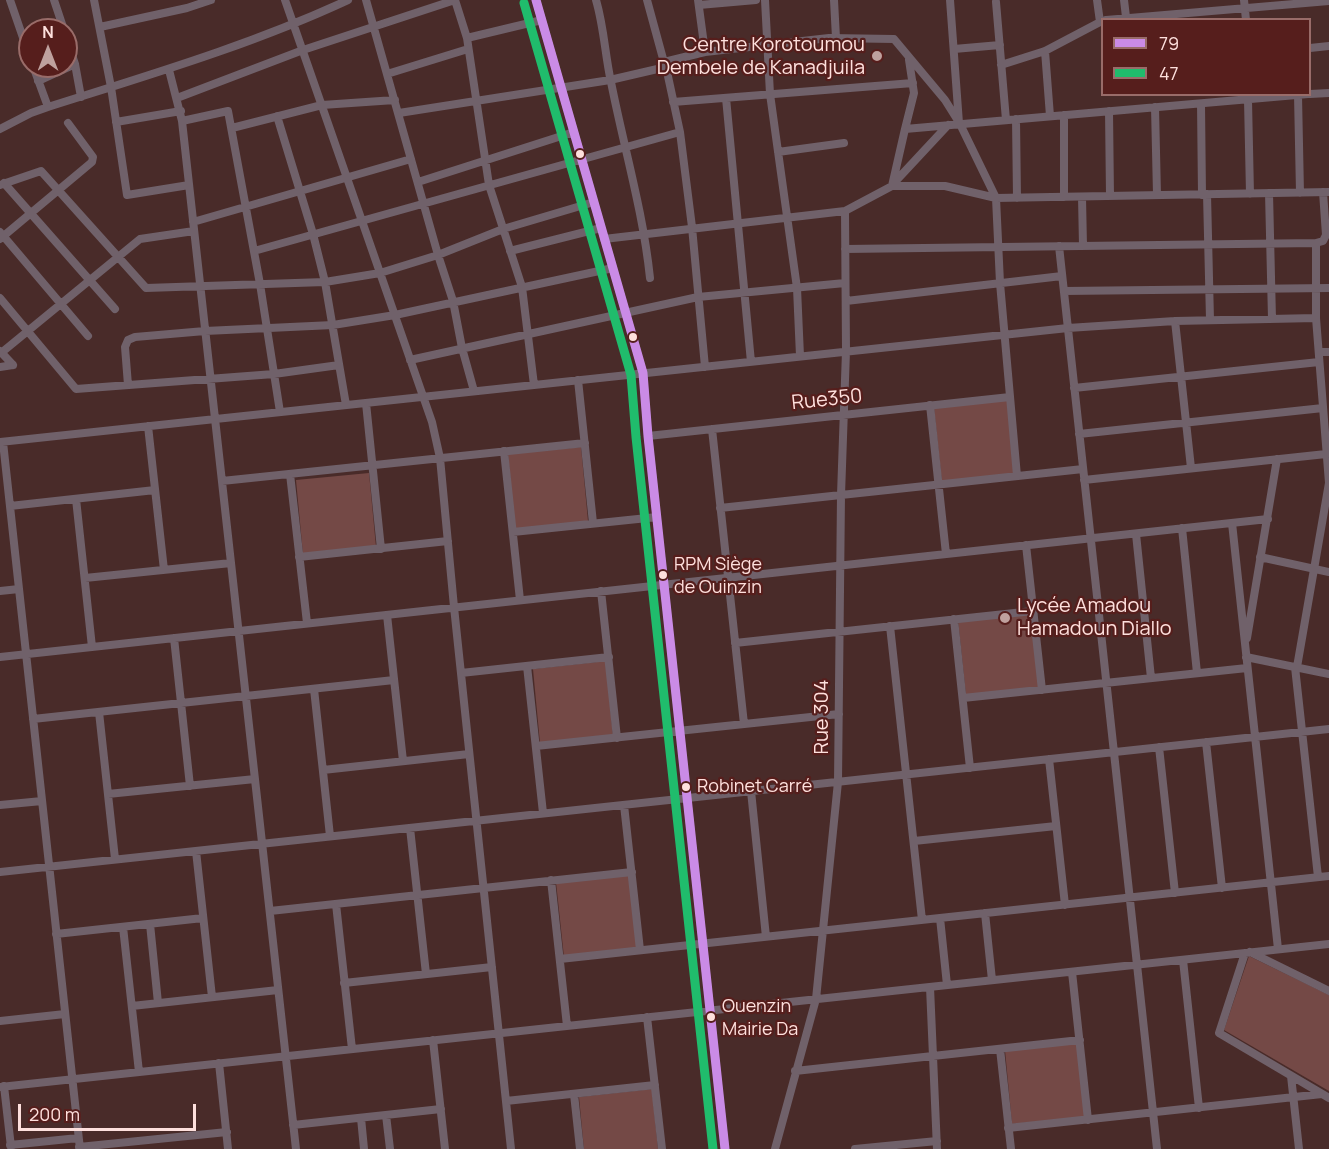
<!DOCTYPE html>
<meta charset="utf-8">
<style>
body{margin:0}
#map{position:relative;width:1329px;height:1149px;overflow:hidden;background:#492b29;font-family:Manrope,sans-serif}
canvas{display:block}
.legend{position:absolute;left:1101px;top:18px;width:210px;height:78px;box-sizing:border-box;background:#561e1c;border:2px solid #996c69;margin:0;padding:8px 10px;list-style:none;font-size:18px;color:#fee0dd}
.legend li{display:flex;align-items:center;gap:12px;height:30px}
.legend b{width:30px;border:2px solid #996c69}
.north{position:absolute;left:18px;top:18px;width:60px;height:60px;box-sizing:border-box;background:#561e1c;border:2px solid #996c69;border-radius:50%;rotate:0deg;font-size:16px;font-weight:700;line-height:24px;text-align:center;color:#fee0dd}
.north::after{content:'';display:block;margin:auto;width:21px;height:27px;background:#bfa19e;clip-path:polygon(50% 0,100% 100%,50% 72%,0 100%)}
.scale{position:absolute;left:18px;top:1104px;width:178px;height:27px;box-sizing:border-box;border:3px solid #fee0dd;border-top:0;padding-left:8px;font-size:18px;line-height:21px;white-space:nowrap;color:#fee0dd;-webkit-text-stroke:4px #561e1c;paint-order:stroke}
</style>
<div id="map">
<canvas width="1329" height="1149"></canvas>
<ul class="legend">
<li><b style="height:8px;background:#ca8be6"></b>79</li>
<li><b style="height:8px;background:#20bc6c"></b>47</li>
</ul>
<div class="north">N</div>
<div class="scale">200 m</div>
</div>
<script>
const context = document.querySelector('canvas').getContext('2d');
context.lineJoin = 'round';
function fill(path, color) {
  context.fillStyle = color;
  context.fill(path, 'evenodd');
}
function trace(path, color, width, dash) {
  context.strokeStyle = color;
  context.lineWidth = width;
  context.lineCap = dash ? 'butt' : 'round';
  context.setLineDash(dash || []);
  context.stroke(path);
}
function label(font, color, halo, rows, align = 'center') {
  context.font = font + ' Manrope,sans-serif';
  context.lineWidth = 4.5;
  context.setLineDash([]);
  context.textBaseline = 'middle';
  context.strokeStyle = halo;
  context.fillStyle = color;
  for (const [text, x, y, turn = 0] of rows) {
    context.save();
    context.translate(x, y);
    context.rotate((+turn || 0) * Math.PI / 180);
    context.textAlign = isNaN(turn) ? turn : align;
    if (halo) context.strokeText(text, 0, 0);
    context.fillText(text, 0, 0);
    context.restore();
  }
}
fill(new Path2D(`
 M1007,400l8,75 -73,8 -8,-75z
 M581,447l7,74 -73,8 -7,-75z
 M369,473l7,74 -73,7 -7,-74z
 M1031,613l8,75 -73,7 -8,-75z
 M606,661l7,75 -73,7 -7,-74z
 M629,875l8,75 -73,7 -8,-75z
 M1249,956l80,39v96l-105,-61z
 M1077,1042l8,75 -73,7 -7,-74z
 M652,1089l6,60h-74l-5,-52z`), '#744946');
trace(new Path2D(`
 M10,0l20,58
 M54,0l10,30
 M94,0l17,87 16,108 62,-10
 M285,0l147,422 8,36 14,149 57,542
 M366,0l72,255 15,46 9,47 12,43
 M536,0l107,373 5,63 77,713
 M596,0c8,27 9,55 15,82 13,66 32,129 39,196
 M647,0l18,66
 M698,0l7,52
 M765,0l5,94 27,194 3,68
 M834,0l2,38
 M950,0l9,123
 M1097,0l3,22
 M1124,0l2,17
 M1244,0l2,20
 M996,2l10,118
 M699,5l57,-5
 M1106,20l223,-19
 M100,27l87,-19 24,-8
 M66,37l9,27 6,33
 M467,38l75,-18
 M1310,48l19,-2
 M954,49l46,-4
 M1045,51l5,65
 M664,62l41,-10 124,-14 65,1 51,61 15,24 36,74 4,85 17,193
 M1001,65l44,-14 57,-30
 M33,66l15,41
 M169,70l13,51 114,1028
 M387,74l81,-25
 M38,81l37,-17
 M1310,94l19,-1
 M1298,95l2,98
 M177,98l126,-48 152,-50 12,38 22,147 33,102 12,98
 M726,98l25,264
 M1248,100l2,94
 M673,102l240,-19
 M1201,104l1,91
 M1155,107l2,88
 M1109,111l1,85
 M399,113l211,-33 56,-13 14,65 12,95 13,140
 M1064,115v82
 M277,116l36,118 12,48 21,123
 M1016,119l1,79
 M182,121l46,-10 32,173 20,128
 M116,122l65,-11
 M232,128l90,-23 73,-5
 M0,129l31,-16 17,-6c101,-32 203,-62 300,-107
 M905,129l9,-36 -5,-33
 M778,152l66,-9
 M418,182l156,-50
 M4,183l111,126
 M893,184l55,-59
 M0,185l41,-14 105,117 179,-6 55,-9 58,-18 65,-26 91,-27
 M892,186l13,-57 403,-35
 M1269,193l3,126
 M1207,194l3,126
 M1082,197l1,49
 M193,222l218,-63
 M0,232l88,104
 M0,239l92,-77 1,-5 -25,-34
 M604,239l241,-28 47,-25h53l51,12 333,-6
 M1059,246l98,903
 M845,249l471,-6 7,-2 3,-6 -3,-43
 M254,251l426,-119
 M510,251l91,-23
 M1064,291l265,-3
 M0,298l76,91 198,-15 65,-9
 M846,301l216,-25
 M1175,321l16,147
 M0,351l13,14
 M1319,352h10
 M1,353l139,-114 54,-8
 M410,360l288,-63 147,-14
 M0,367l13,-2
 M578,380l15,143
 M128,385l-3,-38 3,-7 7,-3 70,-6 128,-6 62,-10 218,-47
 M1074,388l245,-26
 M366,403l15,146
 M930,405l16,149
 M148,426l16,144
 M712,429l32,295
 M1079,434l244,-26
 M648,436l362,-39
 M0,442l1068,-114 107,-7 141,-3
 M3,442l77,707
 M504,451l16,149
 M290,474l17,149
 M1084,480l242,-26
 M222,481l363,-38
 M76,499l16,148
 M10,506l145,-16
 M720,508l363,-39
 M1232,523l46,426
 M1182,528l15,145
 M513,532l144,-15
 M1136,534l15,144
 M1026,545l16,145
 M299,557l149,-16
 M1260,557l69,15
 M85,578l146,-15
 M0,591l19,-2
 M601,591l16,147
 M387,615l16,146
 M954,619l16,149
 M890,626l32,294
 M174,638l16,148
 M1247,638l30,-179
 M735,643l298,-32
 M0,657l1268,-138
 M1246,657l83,17
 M527,666l16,147
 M1295,667l23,210
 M1297,667l32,-184 -13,-165v-75
 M461,673l148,-16
 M314,689l16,147
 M963,698l284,-30
 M99,712l16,147
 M33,719l361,-39
 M1206,742l16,146
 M536,746l303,-32
 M1159,747l16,146
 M1049,759l16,146
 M323,770l146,-16
 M751,791l15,146
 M108,794l147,-15
 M0,805l42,-4
 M624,805l16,145
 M410,828l16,146
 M914,841l142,-15
 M196,851l16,146
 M0,872l1329,-143
 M551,880l16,146
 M336,904l16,145
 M270,911l362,-39
 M985,913l7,67
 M940,918l7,67
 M150,924l8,79
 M123,927l16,145
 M56,934l147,-16
 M1250,952l79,39
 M1245,953l-26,80 110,65
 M560,959l769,-83
 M1183,960l16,148
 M1072,972l16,148
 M344,983l148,-16
 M930,987l7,162
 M132,1006l146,-16
 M647,1017l15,132
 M0,1021l65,-7
 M433,1040l12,109
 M1000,1049l11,100
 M219,1063l9,86
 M795,1071l285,-31
 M1291,1076l8,73
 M4,1086l7,61
 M0,1087l1329,-143
 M574,1094l6,55
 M506,1101l149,-16
 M386,1115l4,34
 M361,1118l3,31
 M293,1125l148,-16
 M1008,1128l314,-34
 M10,1145l68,-7
 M79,1147l148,-15
 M775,1149l41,-150 22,-217 3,-287 5,-144 -1,-140
 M855,1149l82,-8`), '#70616a', 8);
trace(new Path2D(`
 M536,0l107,373 5,63 77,713`), '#ca8be6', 9);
trace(new Path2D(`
 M524,3l107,372 5,62 77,712`), '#20bc6c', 9);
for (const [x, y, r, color] of [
 [877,56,6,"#bfa19e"],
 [580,154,5,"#fee0dd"],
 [633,337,5,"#fee0dd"],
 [663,575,5,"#fee0dd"],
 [1005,618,6,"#bfa19e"],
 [686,787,5,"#fee0dd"],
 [711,1017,5,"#fee0dd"]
]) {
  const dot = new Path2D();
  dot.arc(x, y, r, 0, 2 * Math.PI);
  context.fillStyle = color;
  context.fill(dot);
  trace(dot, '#561e1c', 2);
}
label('18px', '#fee0dd', '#561e1c', [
 ["RPM Siège",674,565],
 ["de Ouinzin",674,588],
 ["Robinet Carré",697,787],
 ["Ouenzin",722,1007],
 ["Mairie Da",722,1030]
], 'left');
label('20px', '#fee0dd', '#561e1c', [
 ["Centre Korotoumou",865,45],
 ["Dembele de Kanadjuila",865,68],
 ["Lycée Amadou",1017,606,"left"],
 ["Hamadoun Diallo",1017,629,"left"]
], 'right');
label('20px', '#fee0dd', '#561e1c', [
 ["Rue350",827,400,-6],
 ["Rue 304",822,717,-90]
]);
</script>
